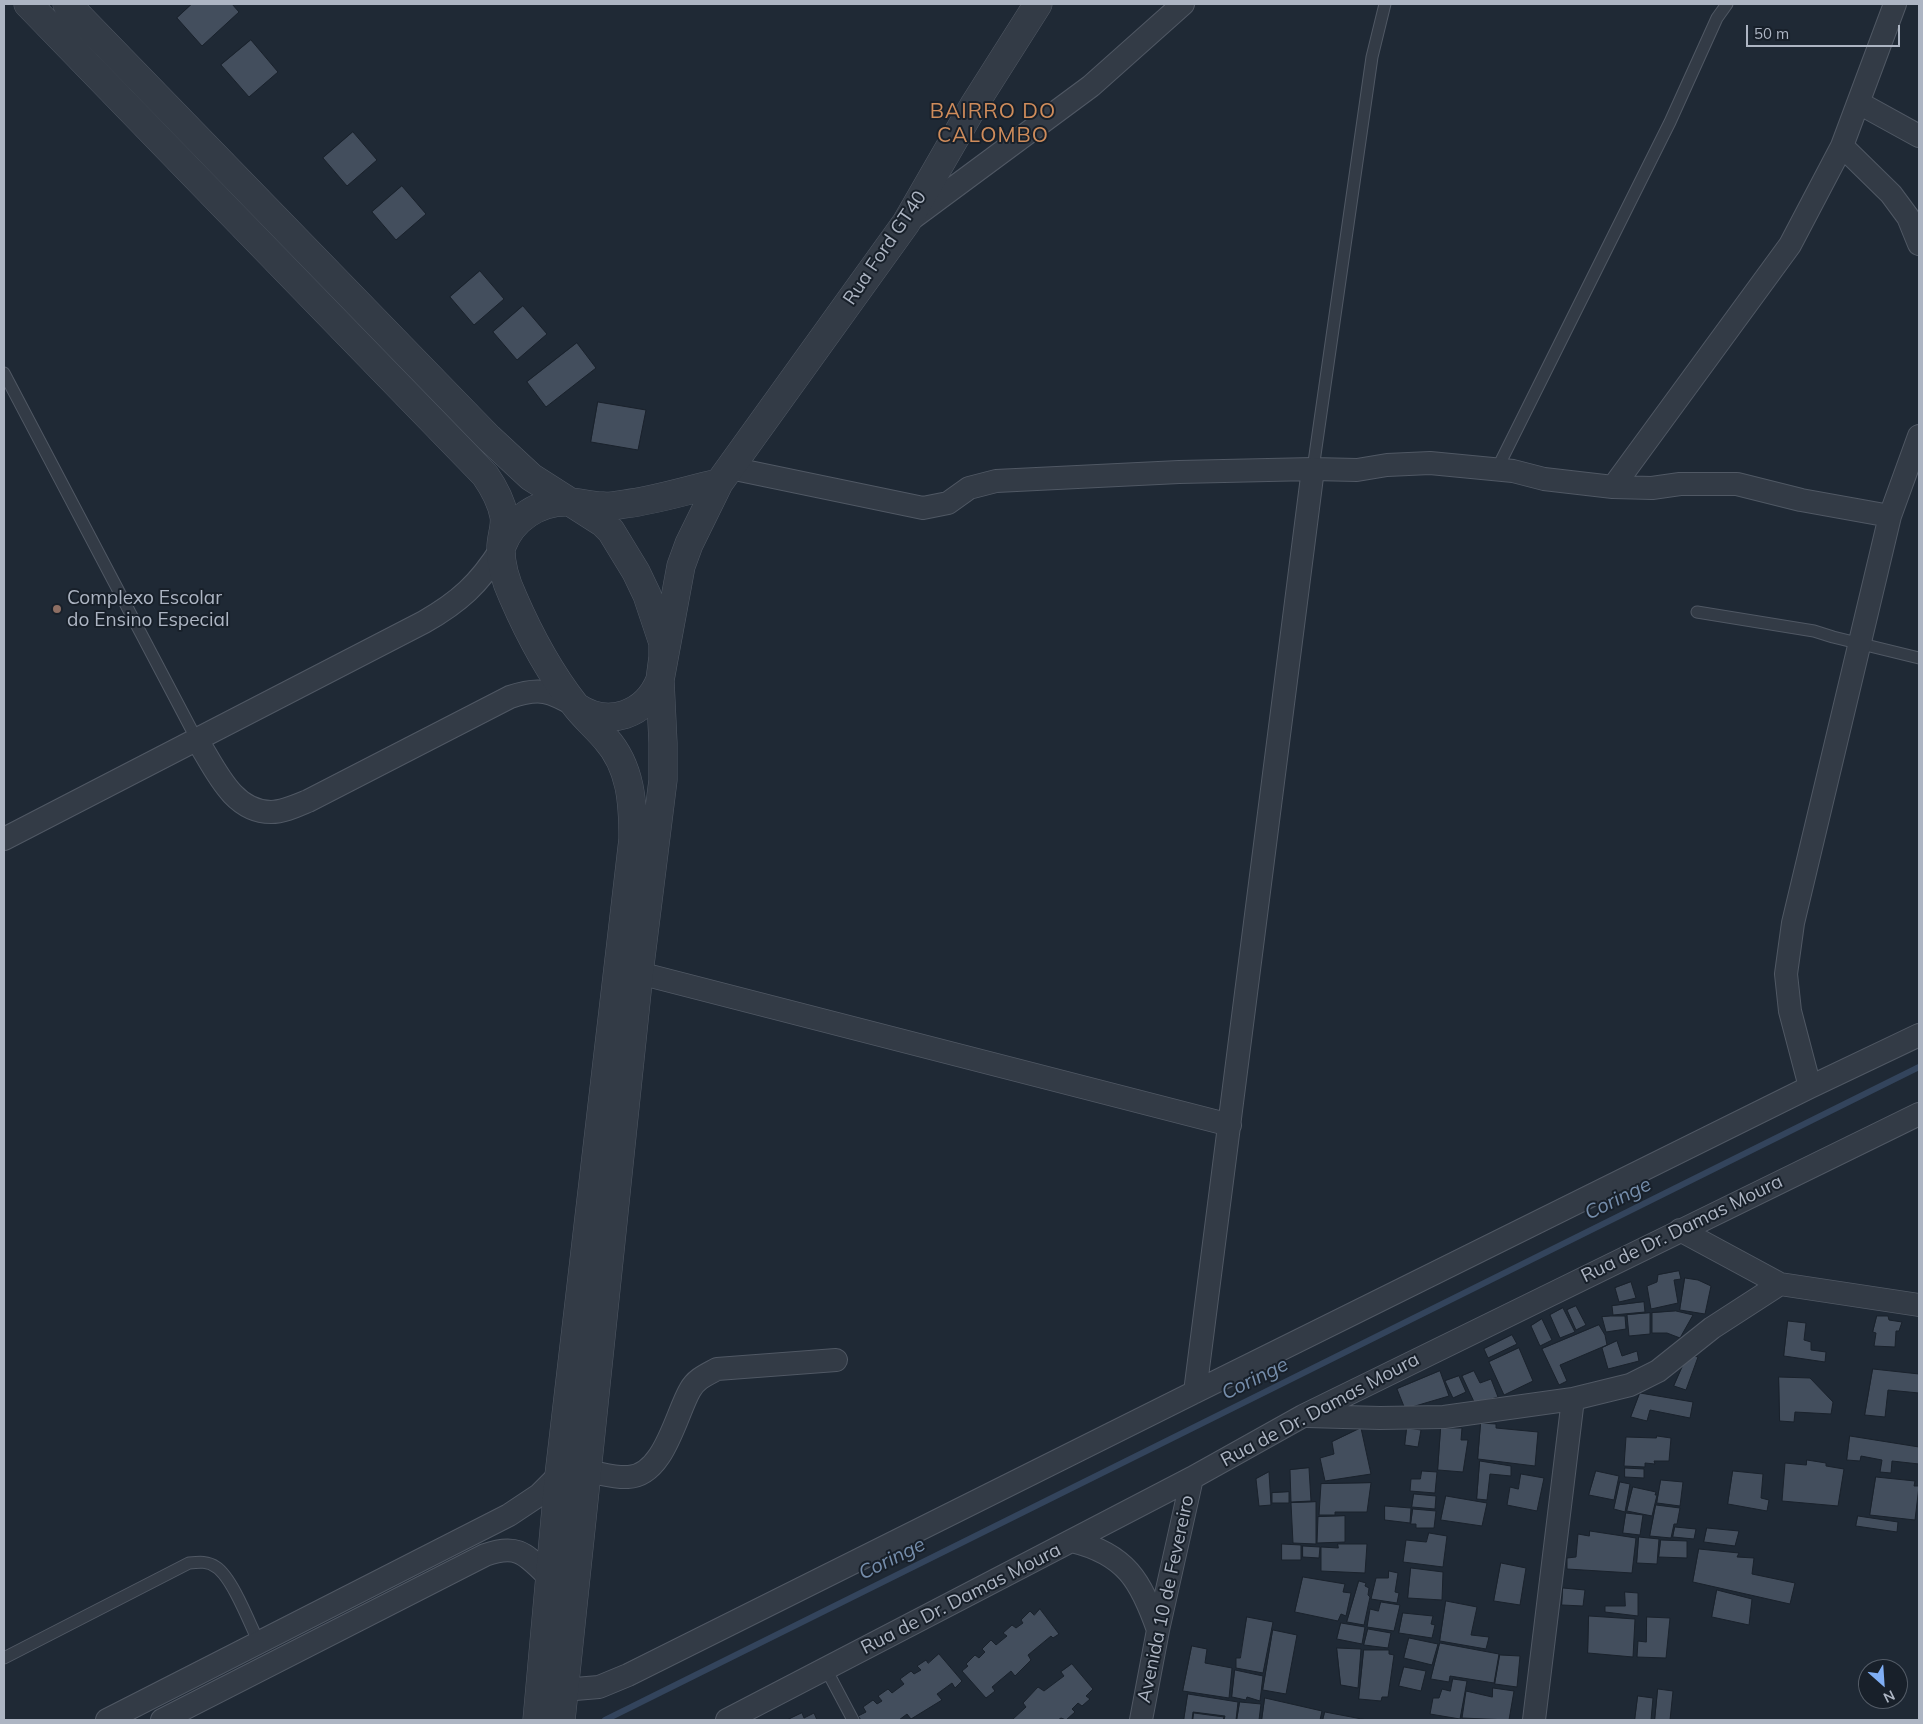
<!DOCTYPE html>
<style>
body{margin:0}
#map{position:relative;width:1923px;height:1724px;overflow:hidden;background:#1f2935;font-family:Mulish,sans-serif}
canvas{display:block}
.frame{position:absolute;inset:0;border:5px solid #adb5c3;pointer-events:none}
.north{position:absolute;left:1858px;top:1659px;width:50px;height:50px;box-sizing:border-box;background:#18202a;border:1px solid #545c67;border-radius:50%;rotate:154deg;font-size:14px;font-weight:700;line-height:20px;text-align:center;color:#adb5c3}
.north::after{content:'';display:block;margin:auto;width:18px;height:22px;background:#80aff5;clip-path:polygon(50% 0,100% 100%,50% 72%,0 100%)}
.scale{position:absolute;left:1746px;top:25px;width:154px;height:22px;box-sizing:border-box;border:2px solid #adb5c3;border-top:0;padding-left:6px;font-size:15px;line-height:18px;white-space:nowrap;color:#adb5c3;-webkit-text-stroke:4px #18202a;paint-order:stroke}
</style>
<div id="map">
<canvas width="1923" height="1724"></canvas>
<div class="frame"></div>
<div class="north">N</div>
<div class="scale">50 m</div>
</div>
<script>
const context = document.querySelector('canvas').getContext('2d');
context.lineJoin = 'round';
function trace(path, color, width, dash) {
  context.strokeStyle = color;
  context.lineWidth = width;
  context.lineCap = dash ? 'butt' : 'round';
  context.setLineDash(dash || []);
  context.stroke(path);
}
function fill(path, color) {
  context.fillStyle = color;
  context.fill(path, 'evenodd');
}
function label(font, color, halo, rows, align = 'center') {
  context.font = font + ' Mulish,sans-serif';
  context.lineWidth = 4;
  context.setLineDash([]);
  context.textBaseline = 'middle';
  context.strokeStyle = halo;
  context.fillStyle = color;
  for (const [text, x, y, turn = 0] of rows) {
    context.save();
    context.translate(x, y);
    context.rotate((+turn || 0) * Math.PI / 180);
    context.textAlign = isNaN(turn) ? turn : align;
    if (halo) context.strokeText(text, 0, 0);
    context.fillText(text, 0, 0);
    context.restore();
  }
}
trace(new Path2D(`
 M605,1720l1314,-653`), '#33445c', 6);
const building = new Path2D(`
 M192,4h40l7,8 -37,34 -25,-28z
 M251,40l27,32 -29,25 -28,-32z
 M353,132l24,28 -30,26 -24,-28z
 M402,186l24,28 -30,26 -24,-28z
 M480,271l24,28 -30,26 -24,-28z
 M523,306l24,28 -30,26 -24,-28z
 M577,343l19,25 -50,39 -19,-25z
 M598,402l48,8 -8,40 -47,-8z
 M1679,1271l2,8 -7,1 4,23 -27,6 -4,-23 10,-4 1,-7z
 M1685,1278l13,2 13,6 -6,28 -25,-4z
 M1631,1282l5,16 -17,4 -4,-14z
 M1644,1302l1,10 -32,3 -1,-9z
 M1576,1306l10,19 -10,5 -9,-20z
 M1563,1308l12,24 -15,6 -10,-23z
 M1676,1311l17,4 -13,23 -13,-5h-15v-20z
 M1650,1313v21l-21,2 -2,-21z
 M1611,1316h14l1,13 -20,3 -4,-15z
 M1877,1316h11l1,4 13,2 -3,9h-3l-1,16 -21,-1 2,-13 -3,-1z
 M1542,1319l10,21 -12,6 -9,-20z
 M1788,1321l18,2 -2,17 7,2v8l15,2 -1,10 -41,-6z
 M1599,1325l6,10 2,10 -47,20 7,16 -8,4 -17,-36z
 M1512,1335l5,9 -29,14 -4,-9z
 M1617,1341l5,15 15,-5 2,10 -31,8 -6,-21z
 M1519,1348l14,33 -29,14 -15,-33z
 M1688,1354l10,3 -12,33 -12,-4z
 M1873,1369l46,5v19l-31,-3 -3,27 -20,-2z
 M1440,1371l9,25 -44,13 -8,-20z
 M1474,1371l6,12 11,-4 7,18 -23,7 -13,-28z
 M1459,1376l7,16 -13,6 -8,-17z
 M1779,1377l31,1 23,24 -2,12 -36,-2 -1,10 -14,-1z
 M1640,1393l53,9 -3,16 -40,-8 -3,11 -16,-4z
 M1481,1423l15,1v4l42,4 -3,34 -57,-7z
 M1361,1428l10,46 -46,7 -5,-23 14,-4 -2,-12z
 M1407,1428l14,2 -3,17 -13,-2z
 M1441,1428h21l-1,12h7l-5,32 -25,-2z
 M1657,1436l14,2 -2,23h-15l1,3 -10,-1v4l-21,-1 2,-29 30,1z
 M1850,1436l69,11v17l-27,-3 -1,12 -11,-1 2,-12 -21,-4 -1,5 -13,-1z
 M1807,1460l19,3v3l18,3 -6,37 -56,-5 3,-38 21,2z
 M1480,1461l31,5v10l-21,-2 -3,26 -10,-1z
 M1309,1468l2,33 -20,1 -1,-32z
 M1625,1468l19,1v9l-19,-1z
 M1422,1471l15,1 -2,21 -25,-2 1,-12h9z
 M1596,1471l23,5 -5,24 -25,-5z
 M1733,1471l30,3 -2,24 8,2 -2,11 -39,-7z
 M1269,1472l2,33 -12,1 -3,-27z
 M1521,1474l23,4 -7,33 -30,-6 3,-18 8,2z
 M1876,1477l39,4 -1,5h5l-4,34 -45,-5z
 M1661,1480l22,2 -3,24 -23,-3z
 M1620,1482l10,2 -5,28 -11,-3z
 M1371,1483l-4,29h-32v3h-16l2,-31z
 M1633,1487l23,5 -1,3h2l-5,21 -25,-5z
 M1289,1492v11h-17v-10z
 M1414,1494l22,2 -1,13 -23,-2z
 M1446,1496l41,7 -5,23 -41,-6z
 M1316,1502v42l-23,-1 -2,-40z
 M1656,1505l24,3 -3,16h-3l-3,14 -21,-2z
 M1385,1506l26,2 -1,15 -25,-3z
 M1413,1509l23,2 -2,17h-18v-4h-5z
 M1626,1513l17,2 -3,20 -17,-2z
 M1345,1516v26l-28,1 1,-26z
 M1858,1516l40,6 -1,10 -41,-6z
 M1675,1527l21,2 -2,10 -21,-2z
 M1707,1528l32,3 -4,15 -31,-4z
 M1590,1531l46,7 -4,35 -65,-4v-11l9,-1 2,-23 11,2z
 M1429,1533l18,3 -4,31 -40,-5 3,-22 20,2z
 M1639,1537l20,2 -2,25 -20,-1z
 M1661,1540l26,1v17l-28,-1z
 M1282,1544l19,1v15h-19z
 M1338,1544h29l-2,29 -44,-2v-24l17,1z
 M1303,1546l17,1 -1,11 -16,-1z
 M1699,1549l40,4 -2,4 17,1 -2,16 43,9 -5,21 -97,-22z
 M1501,1563l25,5 -6,37 -26,-4z
 M1411,1568l32,4 -1,28 -34,-2z
 M1389,1571l9,2 -3,19 4,1 -2,10 -26,-4 5,-21h12z
 M1303,1577l42,7 -2,8 8,1 -5,23 -5,-2 -3,7 -43,-9z
 M1359,1581l7,2 -1,3 4,2 -1,7 2,2 -6,28 -17,-3z
 M1563,1588l22,2 -2,16 -21,-1z
 M1717,1590l35,9 -3,26 -37,-8z
 M1625,1592l13,1v23l-33,-4v-6h20z
 M1446,1601l31,6 -6,28 18,2 -3,12 -46,-8z
 M1381,1602l19,3 -6,26 -27,-4 3,-18 8,2z
 M1040,1609l19,25 -6,4 -2,-2 -23,19 3,5 -16,16 -4,-5 -19,16 3,4 -9,7 -24,-27 6,-5 -2,-2 9,-9 4,3 6,-6 -3,-3 9,-9 5,5 11,-9 -4,-3 9,-8 4,3 7,-5 -2,-3 9,-9 4,4z
 M1403,1613l30,3 -2,8 4,1 -3,13 -33,-5z
 M1589,1616l46,3 -2,38 -45,-4z
 M1247,1617l26,5 -10,51 -27,-5v-10h4z
 M1647,1617l23,1 -4,40 -29,-1 1,-16 8,1z
 M1341,1623l24,4 -3,17 -25,-5z
 M1368,1629l23,4 -3,15 -24,-3z
 M1273,1630l24,5 -11,59 -23,-4z
 M1409,1638l29,6 -6,21 -28,-7z
 M1440,1643l59,11 -5,29 -44,-7 -1,6 -18,-3z
 M1192,1646l15,3 -2,14 27,5 -3,30 -46,-7z
 M1337,1648l24,1 -3,39 -17,-3z
 M1364,1650h25v4l5,1 -6,42h-6l-1,4 -22,-2z
 M939,1654l23,27 -7,7 -3,-5 -15,11 5,6 -31,19 -4,-5 -8,6h-38l-3,-4 8,-4 -3,-5 10,-7 4,4 5,-3 -4,-5 10,-7 4,4 12,-9 -4,-5 11,-8 3,3 7,-4 -4,-4 9,-6 2,3z
 M1500,1655l20,1 -3,31 -22,-3z
 M1072,1664l21,25 -7,7 4,3 -8,7 -4,-3 -6,6 3,3 -9,8 -5,-2 -3,2h-46l14,-13 -3,-4 15,-16 6,4 20,-15 -3,-4z
 M1404,1667l22,4 -5,20 -22,-5z
 M1235,1670l28,6 -3,25 -13,-4 -1,3 -14,-3z
 M1453,1679l14,2 -7,38 -30,-5 3,-16h6l3,-9 8,2z
 M1493,1688l21,3 -5,29 -47,-2 4,-27 26,6z
 M1658,1689l15,2 -3,29h-15z
 M1188,1694l50,8 -2,18h-12l1,-4 -32,-4 -1,8h-8z
 M1638,1696l15,2 -2,22h-16z
 M1265,1698l57,13 -2,9h-58z
 M1240,1702l21,2 -2,16h-22z
 M1325,1712l42,8h-44z
 M802,1713l2,5 10,-5 3,7h-30z
 M1194,1713l30,4 -1,3h-30z`);
fill(building, '#434e5d');
trace(building, '#1a222c', 1);
const service = new Path2D(`
 M4,373l193,367
 M1313,469l59,-412 13,-53
 M1497,469l173,-347 47,-104 10,-14
 M1697,612l117,19 19,6 86,21
 M4,1658l185,-95c10,-1 19,-2 27,4 16,10 34,57 43,76
 M826,1669l27,51`);
const minor = new Path2D(`
 M1859,103l60,33
 M1842,146l49,48 17,23 11,27
 M910,220l181,-134 92,-82
 M730,468l193,40 25,-5 21,-15 27,-7 183,-9 134,-3 44,1 30,-5 43,-2 83,8 31,8 69,8 39,1 28,-4h57l64,16 89,16
 M1613,487l177,-242 52,-99 53,-142
 M197,740c18,28 35,72 74,72 12,0 25,-6 37,-11l202,-104c30,-10 40,-6 66,9
 M4,839l420,-217c35,-20 55,-38 77,-73
 M639,973l591,152
 M1810,1087l-20,-76 -4,-37 7,-51 97,-407 29,-80
 M1680,1230l100,54 139,21
 M1195,1392l118,-923
 M1307,1416l73,2 64,-1 129,-18 57,-14 28,-14 54,-43 68,-44
 M586,1471c14,2 29,7 42,6 36,-1 48,-63 62,-87 6,-11 16,-15 27,-21l119,-9
 M1072,1541c54,13 69,40 86,89
 M563,1690l36,-3 29,-12 567,-283 615,-305 109,-52
 M107,1720l402,-205 30,-20 20,-20
 M162,1720l323,-165c34,-12 41,0 65,23
 M727,1720l465,-242 111,-62 616,-302
 M1141,1720l17,-90 34,-152
 M1534,1720l39,-321`);
const tertiary = new Path2D(`
 M28,4l457,471c9,13 16,25 19,41 2,11 -4,23 -3,34 0,16 5,32 12,47 16,37 37,76 62,108 9,12 21,22 31,34 25,28 27,64 27,100l-74,636 -22,245
 M67,4l422,434 42,39 72,46 8,8 25,41 11,23 16,48v14l-3,23 3,63v37l-24,193 -78,747
 M502,546c10,-27 37,-45 66,-44 11,0 23,4 34,4 8,1 16,-1 23,-2 32,-4 62,-14 94,-21
 M577,707c31,21 69,8 83,-27l21,-114 8,-22 30,-61 187,-260 68,-118 64,-101`);
trace(service, '#505864', 13);
trace(minor, '#505864', 24);
trace(tertiary, '#505864', 29);
trace(service, '#333b46', 11);
trace(minor, '#333b46', 22);
trace(tertiary, '#333b46', 28);
for (const [x, y, r, color] of [
 [57,609,5,"#8d6e63"]
]) {
  const dot = new Path2D();
  dot.arc(x, y, r, 0, 2 * Math.PI);
  context.fillStyle = color;
  context.fill(dot);
  trace(dot, '#18202a', 2);
}
label('19px', '#adb5c3', '#18202a', [
 ["Rua Ford GT40",885,248,-56],
 ["Rua de Dr. Damas Moura",1682,1229,-26],
 ["Rua de Dr. Damas Moura",1320,1410,-28],
 ["Rua de Dr. Damas Moura",961,1599,-27],
 ["Avenida 10 de Fevereiro",1166,1599,-78]
]);
label('19px', '#adb5c3', '#18202a', [
 ["Complexo Escolar",67,598],
 ["do Ensino Especial",67,620]
], 'left');
label('italic 20px', '#758dab', '#18202a', [
 ["Coringe",1618,1199,-26],
 ["Coringe",1255,1379,-26],
 ["Coringe",892,1559,-26]
]);
context.letterSpacing = '1px';
label('21px', '#cf8c5b', '#18202a', [
 ["BAIRRO DO",993,112],
 ["CALOMBO",993,136]
]);
context.letterSpacing = '0px';
</script>
